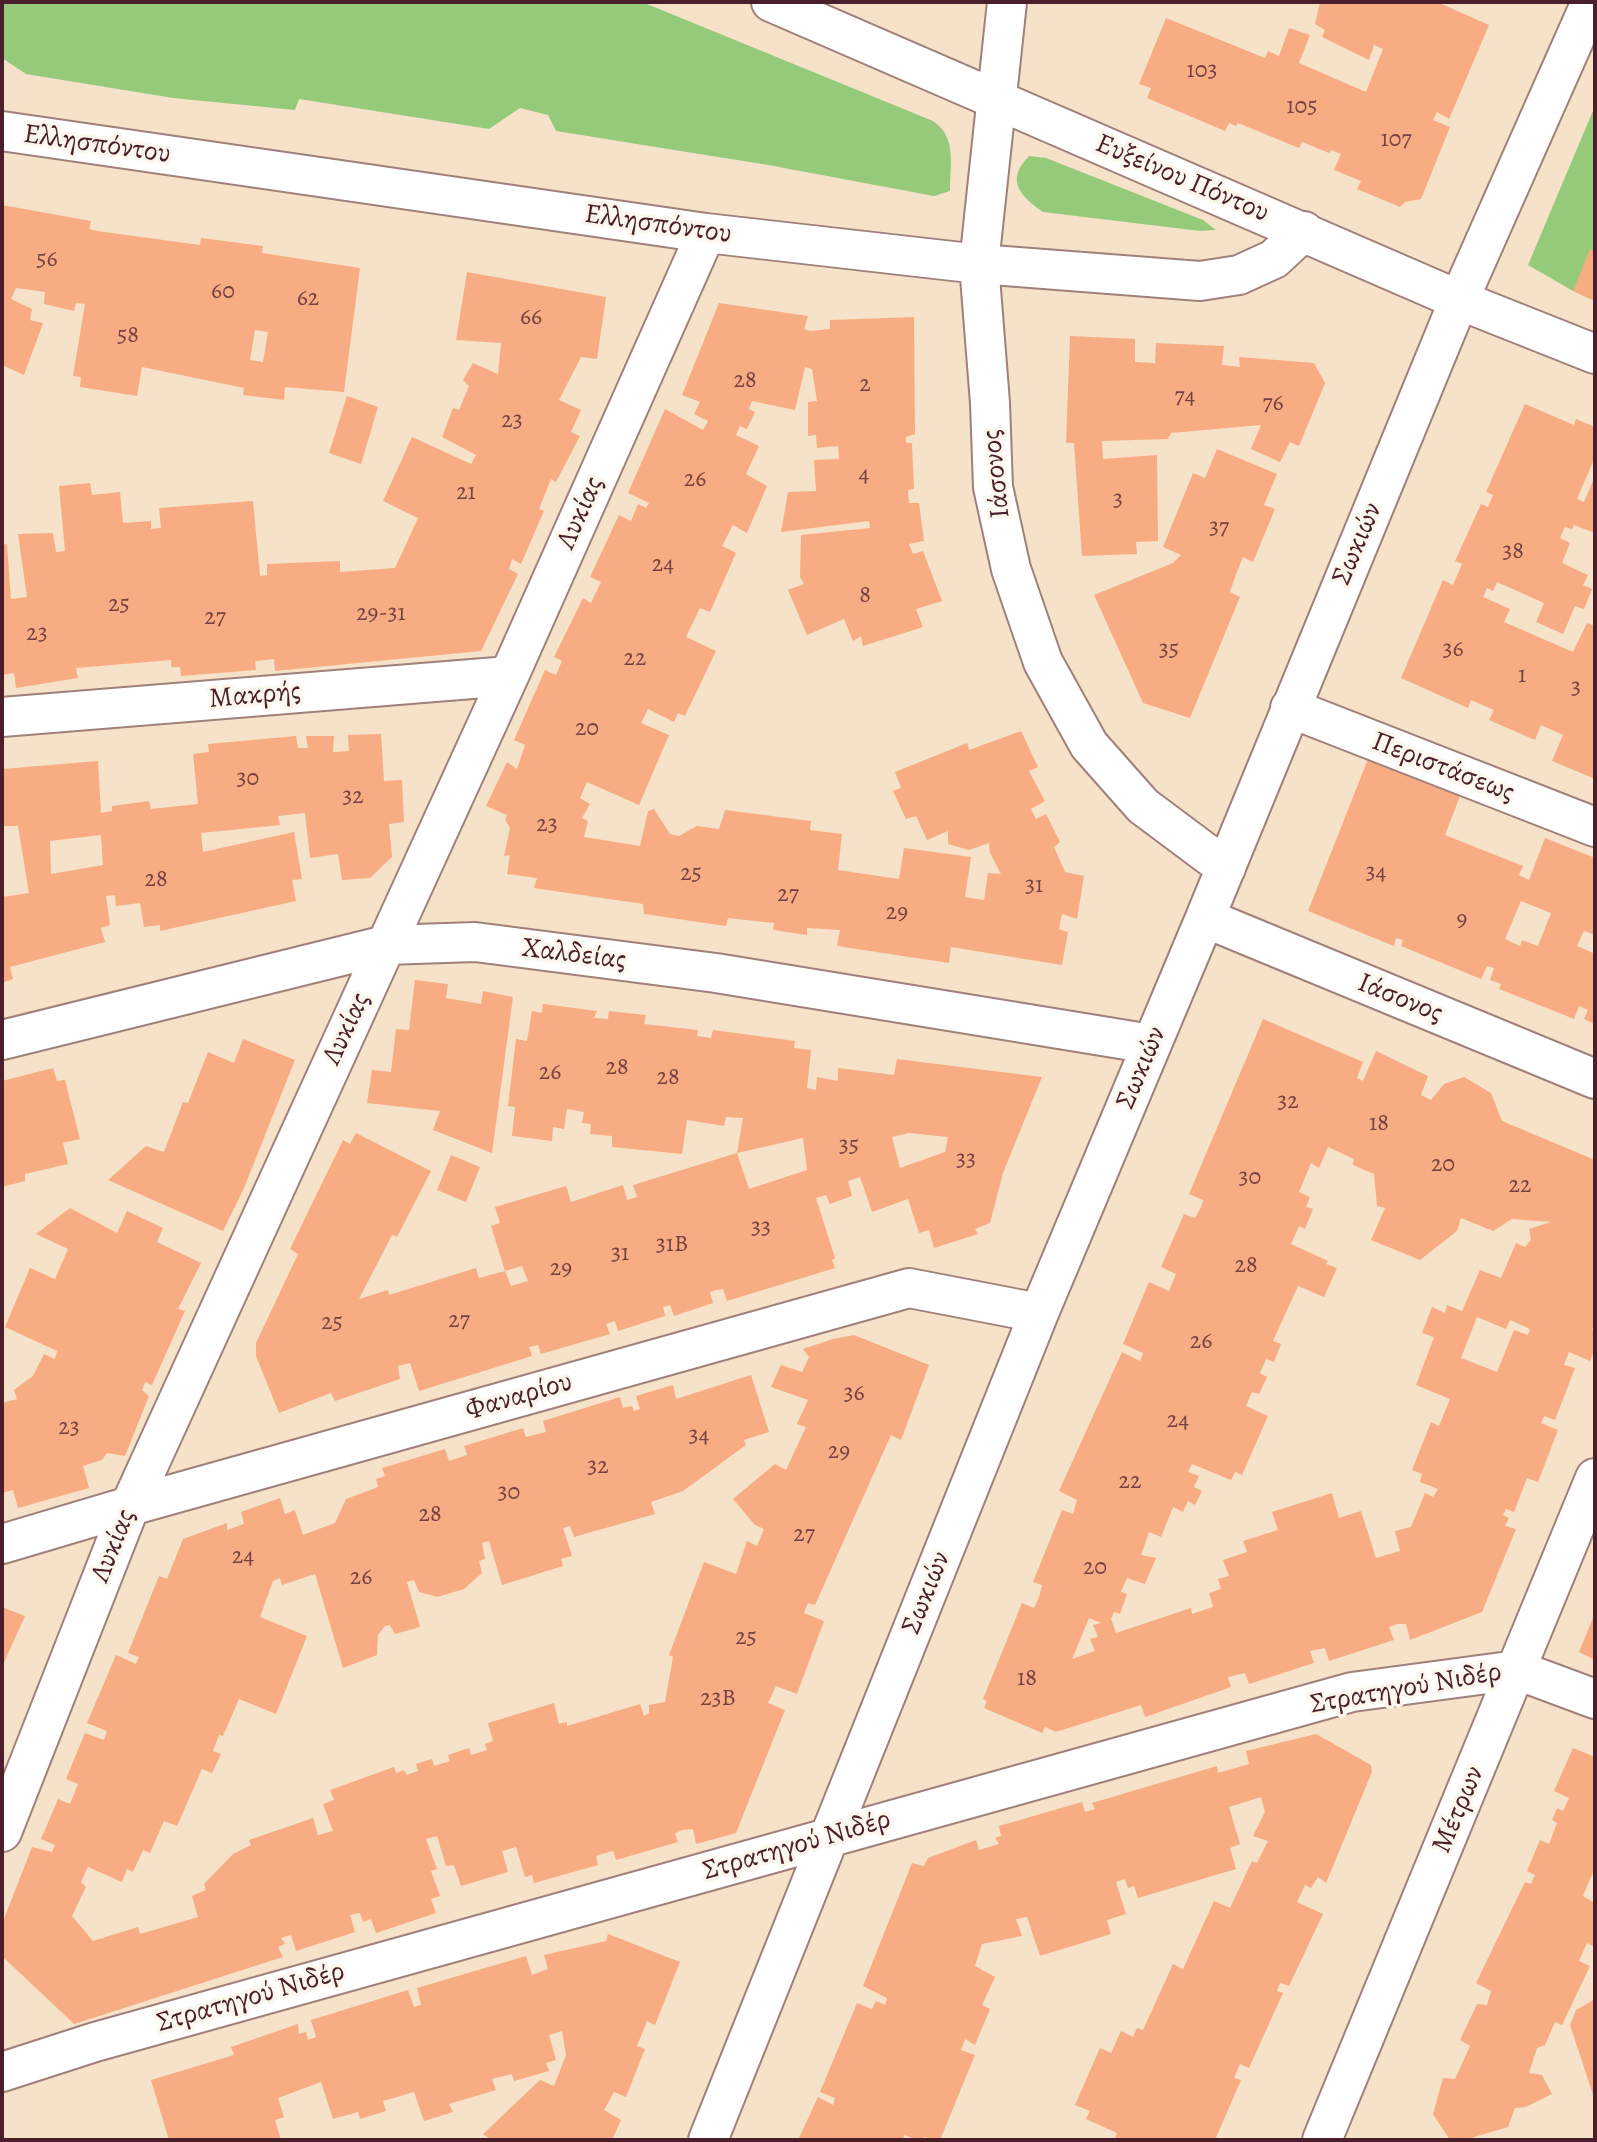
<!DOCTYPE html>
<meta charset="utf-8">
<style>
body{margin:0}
#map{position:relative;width:1597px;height:2142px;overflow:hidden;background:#f5e2c8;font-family:Alegreya,serif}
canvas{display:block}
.frame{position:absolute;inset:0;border:4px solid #4a1f2b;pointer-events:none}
</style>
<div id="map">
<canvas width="1597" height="2142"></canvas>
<div class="frame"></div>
</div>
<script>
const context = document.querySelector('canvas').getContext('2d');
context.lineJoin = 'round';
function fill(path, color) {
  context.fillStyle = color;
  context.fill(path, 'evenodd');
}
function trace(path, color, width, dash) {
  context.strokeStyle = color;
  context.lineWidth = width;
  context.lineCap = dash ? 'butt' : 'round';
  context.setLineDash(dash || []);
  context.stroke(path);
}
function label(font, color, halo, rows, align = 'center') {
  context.font = font + ' Alegreya,serif';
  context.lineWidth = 7;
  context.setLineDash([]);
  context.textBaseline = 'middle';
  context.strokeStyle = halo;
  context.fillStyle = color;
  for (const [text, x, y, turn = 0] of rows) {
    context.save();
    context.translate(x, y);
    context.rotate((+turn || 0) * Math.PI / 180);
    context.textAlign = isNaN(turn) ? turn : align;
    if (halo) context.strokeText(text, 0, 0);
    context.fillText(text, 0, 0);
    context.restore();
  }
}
fill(new Path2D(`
 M2,2h640l291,119c24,16 17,43 17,70l-16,5 -166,-31 -212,-34 -8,-16 -28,-7 -31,21 -190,-30 -4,11 -122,-12 -147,-24 -24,-16z
 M1595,106v195l-22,-10 -45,-26z
 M1029,156l17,2 157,62 13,10 -16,1 -157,-19c-23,-16 -38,-32 -14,-56z`), '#96ca7b');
fill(new Path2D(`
 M1320,2h117l52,23 -40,94 -12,-7 -4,8 17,7 -29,72 -16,3 -5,5 -43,-18 4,-8 -27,-11 7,-16 -10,-4 -2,3 -27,-11 -3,6 -61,-25 -2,3 -7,-3 -4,8 -78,-33 4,-10 -12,-4 27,-66 99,40 3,-7 11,5 10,-28 21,7 -11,28 67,29 17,-43 -9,-4 -5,15 -47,-23 3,-7 -10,-6z
 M2,205l89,16 -2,8 8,2 103,14 1,-7 62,8 -1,7 98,15 -16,124 -59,-5 -1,13 -41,-5 1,-7 -102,-21 -5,29 -57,-9 1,-10 -8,-1 12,-72 -9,-1 -2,8 -30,-7 1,-12 -29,-4 -5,11 21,10 -2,11 13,3 -19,52 -22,-10zM255,330l13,2 -5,30 -13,-2z
 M1590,249l5,3v49l-22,-10z
 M467,272l139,25 -9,62 -16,-2 -22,43 22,10 -10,22 9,4 -24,46 -5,-3 -12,30 5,2 -23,53 -9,-5 -3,10 9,5 -37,77 -206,20 -1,-12 -8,1 -11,1 1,9 -75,6 -1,-9h-9v-7l-95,8 2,10 -62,10 -2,-15 -12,2v-130l5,-1 4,55 16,-2 -9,-63 35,-1 3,19 9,-1 -6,-65 31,-3 2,12 28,-3 3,31 28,-2v8l10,-1 -2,-20 94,-7 7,75 7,-1v-11l73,-3v11l55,-4 23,-50 -35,-17 29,-64 59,27 5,-9 -34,-18 11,-29 6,2 10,-24 -6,-6 10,-17 25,11 3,-31 -45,-3z
 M719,303l89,13 -4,13 6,2 20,-2v-9l84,-3 1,117 -9,3v6h6l2,46 -6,1 1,13h10l5,38 -15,3 4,10 10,-3 19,50 -26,8 7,18 -60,19 -2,-10 -8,5 -9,-22 -37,16 -19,-45 16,-6 -4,-7 1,-42 69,-7 -1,-7 -88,11 7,-40 28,-1 -2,-31 25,-1 -1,-13 -21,2 -1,-13 -8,1v-34l9,-1 -5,-32 -7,-2 -10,43 -43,-9 -3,8 6,3 -8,17 -7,-3 -4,9 23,11 -13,28 21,12 -20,47 -14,-8 -11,21 14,7 -26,59 -10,-4 -14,29 30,14 -31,65 -7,-3 -4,9 -26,-13 -7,14 28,12 -30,70 -52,-23 -7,16 10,6 -8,14 6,3 -4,16 56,9 8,-35 6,-2 16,25 9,2 18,-10 22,3 6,-19 86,11 -1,9 32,4 -4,36 61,9 5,-31 67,9 -6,40 19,3 4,-27 13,1 -11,-21 -1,-10 -20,7 -21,-6v-13l-21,9 -11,-24 -10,3 -13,-28 8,-3 -6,-16 72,-29 2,7 52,-19 17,36 -9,4 16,30 -14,8 5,10 10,-5 14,28 -6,5 11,25 19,4 -7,43 -15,-5 -3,15 9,3 -6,33 -111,-18 -2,16 -112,-17 3,-16 -33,-2v7l-34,-5 1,-7 -46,-5 -2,8 -82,-12 -1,-10 -109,-16 3,-10 -30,-4 3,-19 -6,1 6,-28 -5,-8 2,-5 -21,-9 21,-44 10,7 8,-24 -11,-5 31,-70 11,5 6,-14 -8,-4 29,-59 8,5 10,-21 -11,-5 29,-62 12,6 7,-17 8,4 3,-5 -21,-10 37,-84 38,21 5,-9 -14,-7 6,-12 -18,-7z
 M1070,336l65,3v23l20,1 1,-20 68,3 -2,19 18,2 -1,-10 75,6 11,20 -26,63 -9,-4 -10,20 -29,-13 10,-24 -90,8 -3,6 -66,2 1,18 54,-4 1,86 -22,1 1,12 -55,2 -8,-113h-8z
 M347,396l31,11 -17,57 -32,-11z
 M1525,404l49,21 2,-6 19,8v30l-18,42 7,3 11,-26v57l-21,-8 -2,4 -7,-2 -5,11 10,5 -8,20 26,12 -5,10 9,4 -8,20 -9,-3 -12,28 -27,-12 8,-19 -47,-21 -4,9 -6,-3 -4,9 27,12 -6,13 69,30 14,-29 8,3v153l-43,-18 11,-26 -22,-10 -6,15 -46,-20 5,-10 -23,-10 -3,8 -67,-30 42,-98 10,5 9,-21 -7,-3 26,-57 7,3 5,-12 -7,-3z
 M1217,449l60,25 -13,31 11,4 -22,53 -10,-5 -8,20 -5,15 10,5 -50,121 -47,-15 -49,-108 79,-32 8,-8 -18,-8 30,-74 12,5z
 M381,734l3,47 18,-1 2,42 -15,2 3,33 -22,21 -28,2 -4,-26 -28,4 -5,-45 -27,3 2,9 -79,8 2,19 91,-20 8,47 -10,1 4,21 -136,30v-6l-16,2 -4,-24 -24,3 -1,-11 -9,1 4,29 -9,3 4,14 -95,25 3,12 -11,4v-86l27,-4 -11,-67h-16v-57l96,-8 3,52 11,-2v-5l37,-5 2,8 47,-5 -5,-50 16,-2 -1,-8 88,-8 2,12h10l-2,-12h28l-1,16 16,-1 -1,-16zM101,835l2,30 -52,9 -1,-33z
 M1368,759l92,37 -15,39 78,31 -4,9 10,5 16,-42 50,20v77l-11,-4 -7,15 18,8v70l-11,-5 4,-9 -9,-4 -5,13 -75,-30 2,-5 -11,-4 4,-12 -7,-2 -6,13 -80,-33 2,-6 -7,-2 -2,8 -86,-35zM1521,901l30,12 -13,33 -16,-6 -2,6 -15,-7z
 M415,980l33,4 -2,14 35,6 2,-13 30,6 -21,156 -59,-23 7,-19 -73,-8 5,-33 19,2 5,-43 13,1z
 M543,1004l54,7 -3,7 14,1 1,-8 37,4 -2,9 54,6 -1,6 14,2 2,-8 82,11 -1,7 17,2 -4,38 9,2 1,-13 21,4v-13l56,7 3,-16 145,18 -39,96 -13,50 -15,6 3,5 -44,14 -5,-18 -10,3 -11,-34 -36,13 -12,-35 -12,4 4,15 -22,8 -4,-9 -10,3 19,60 -3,2 3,8 -108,33 -4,-12 -7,1 -6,2 3,11 -39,13 -4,-11 -7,2 2,9 -47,15 -3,-10 -9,3 4,10 -69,20 -3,-9 -9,2 3,9 -113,35 -9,-28 -12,3 2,13 -65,22 -4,-8 -52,20 -23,-57v-13l42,-89 -8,-5 53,-109 7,4 6,-11 75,38 -34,66 -5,-2 -33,64 29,-9 1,5 87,-27 3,10 26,-7 6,15 17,-5 -6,-15 -17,5 -14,-45 9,-3 -5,-16 71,-21 5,16 52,-17 4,15 10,-3 -4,-12 104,-32 12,36 58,-19 -4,-32 -66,15 6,-35 -17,-1 -2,9 -37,-6 -5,34 -70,-7v-11l-22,-2 1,-10 -9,-1 2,-11 -17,-3 -3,20 -11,-2 -1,14 -40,-5 3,-29 -7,-1 8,-67 11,2 5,-30 10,2zM909,1133l39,4 -3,15 -45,16 -8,-31z
 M1263,1019l100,43 -6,16 6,3 13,-30 52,25 -7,19 10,5 13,-16 20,-7 27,16 11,28 93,39v162l-3,8 3,1v18l-5,12 -21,-9 -5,13 11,3 -20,52 -11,-4 -3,7 17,7 -20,52 -11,-4 -13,34 -8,-3 -3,6 6,3 -4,8 11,3 -34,83 -72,28 -4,-16h-8l-9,3 5,13 -65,21 -4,-13 -15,3 4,12 -65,21 -4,-11 -17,4 3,10 -86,30 -4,-12 -85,27 -11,-5 -3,6 -58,-25 3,-7 -4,-2 39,-96 12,5 5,-11 3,-12 -9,-3 29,-72 11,4 4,-14 -18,-9 63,-139 18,9 3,-8 -20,-9 26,-62 20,9 7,-17 -15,-7 23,-53 11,4 6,-11 2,-7 -14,-6zM1328,1147l26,12 -1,6 21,9 3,32 8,2 -14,32 49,20 37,-29 4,-13 32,13 19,-12 39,3 -22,7 2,11 -6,7 -9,-4 -15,35 -21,-8 -18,41 -15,-6 -2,8 -13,-6 -10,26 12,4 -18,48 34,14 -11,27 -8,-4 -19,48 10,4 -2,8 18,7 -5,8 -8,-4 -14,34 -16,4 5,20 -24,7 -15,-47 -22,7 -7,-25 -60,19 6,18 -35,11 4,11 -24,8 6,16 -11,3 3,10 -12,4 4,14 -21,7 -1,-6 -75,25 -5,-14 3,-7 6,2 7,-20 -6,-2 6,-14 18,6 11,-26 -15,-3 8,-23 12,5 12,-30 10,5 5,-11 7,4 7,-14 -8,-4 5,-11 -11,-4 4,-8 39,16 4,-8 7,3 26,-59 -22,-10 6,-14 7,2 8,-17 -7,-4 6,-14 8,3 7,-18 -8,-3 25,-55 26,11 13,-29 -11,-4 2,-3 -37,-17 8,-18 6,3 8,-20 -7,-2 4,-10 -11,-5 12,-29 8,5zM1477,1317l29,12 4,-9 20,9 -2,6 -14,-5 -17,42 -36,-14zM1089,1618l12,5 -8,2 5,12 -8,2 5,12 -23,8z
 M243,1039l52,21 -51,128 -21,43 -115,-51 38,-34 18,6 19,-50 5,1 20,-51 26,11z
 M53,1068l4,13 8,-1 15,59 -17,4 5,21 -43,10v7l-23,6v-106z
 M451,1155l29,12 -14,35 -29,-12z
 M70,1208l47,25 10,-22 36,17 -6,14 44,21 -23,46 7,2 -33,74 -7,-3 -3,8 7,6 -24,60 -18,-3 -5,7 -19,6 6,22 -71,20 -5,-18 -11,3v-90l15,-4 -3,-9 19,-14 11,-22 11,5 2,-8 -52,-24 25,-59 25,11 13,-30 -32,-15z
 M854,1335l75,30 -28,75 -10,-5 -76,170 -7,-2 -4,10 20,8 -27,73 -21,-8 -8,17 17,7 -49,123 -40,11 -3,-15 -10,1 -8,3 3,9 -62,18 -3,-9 -8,2 -9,3 2,9 -64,18 -2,-8 -7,2 -9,-30 -14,4 6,21 -47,14 -7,-21 -8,1 -9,-30 -11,3 11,30 -6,2 9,25 -9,3 5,14 -60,20 -5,-14 -8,3 -3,-9 -10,2 5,17 -59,19 -5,-16 -10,3 4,6 -7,3 5,10 -209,67 -72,-68v-32l30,-77 20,5 3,-7 -14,-6 17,-40 12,5 8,-20 -12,-5 19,-46 19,7 3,-9 -20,-8 29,-68 20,9 3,-7 -11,-4 31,-77 8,3 16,-40 44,-16v7l17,-6 -3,-12 39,-14 5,16 10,-4 8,25 32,-12 11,-24 32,-12 -2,-8 9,-3 -3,-8 63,-19 4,12 18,-6 -3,-9 59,-18 3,9 20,-5 -3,-11 77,-24 3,11 9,-2 2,5 6,-2 -4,-13 37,-11 3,14 75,-24 18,57 -25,8 2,5 -63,46 -32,11 4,12 -81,23 -4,-11 -7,2 9,28 -11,3 2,7 -61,19 -13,-44 -7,2 3,16 -6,2 3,12 -18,16 -27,8 -18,-5 -5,-12 -7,2 13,45 -25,7 -5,-9 -5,1 -7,9 -1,20 -34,13 -28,-94 -33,11 -2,-7 -7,3 -13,36 47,19 -31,78 -37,-15 -16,37 -4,-1 -6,16 8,3 -9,19 -10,-4 -25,57 -13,-5 -14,32 -7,-3 -10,22 -6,-3 -5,13 -34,-15 -7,15 5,5 -14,29 21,25 45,-14 2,7 58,-17 -6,-21 14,-6 -2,-6 29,-30 18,-9 -2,-5 64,-22 5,17 15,-4 -10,-27 11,-4 -4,-10 64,-23 2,6 8,-3 3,5 11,-4 -2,-7 16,-5 2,7 16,-5 -2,-6 21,-7 2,7 16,-5 -2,-6 8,-3 -5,-18 66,-20 5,21 8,-2v4l73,-22 4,12 5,-3v-8l16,-3 8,-45 -4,-2 35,-93 32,12 11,-33 10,5 7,-17 -9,-4 -22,-26 42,-35 11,6 20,-43 -9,-3 11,-24 -37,-13 10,-22 21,7 7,-15 -6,-8 30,-10z
 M2,1607l23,9 -23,51z
 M1595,1613v47l-16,-8z
 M1316,1734l55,31 1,7 -46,111 -8,-6 -7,11 -6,-3 -8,17 26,12 -34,72 -9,-3 -3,8 6,2 -34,75 -9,-4 -6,14 7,2 -26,60h-101l3,-7 -31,-14 4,-8 -15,-6 25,-57 11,5 10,-22 12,6 4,-9 6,2 30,-66 10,5 31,-68 16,7 22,-47 5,2 11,-22 -15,-5 12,-24 -4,-15 -32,10 11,37 -10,4 6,21 -98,29 -4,-12 -6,2 -3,-9 -9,3 10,32 -19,6 4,14 -71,22 -13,-39 -11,2 6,17 -40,8 -7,22 20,11 -13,28 8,4 -15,36 -10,-6 -4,11 14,5 -35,85 -16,-3 -1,3h-6l-13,-5 -1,5h-105l20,-43 15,8 2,-7 -15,-6 37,-89 15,6 4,-8 9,4 2,-7 -24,-12 49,-123 12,3 4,-8 48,-18 3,10 20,-6 -4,-6 6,-2 -2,-10 83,-24 3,10 10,-3 -3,-6 125,-37 1,7 31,-9 -3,-13z
 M1573,1748l22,9v110l-12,29 12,7v44l-8,-4 -8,18 11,5 -28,59 -7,-3 -10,23 -8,3 -8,25 13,2 10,19 -26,13 -11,1 -7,19 -44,13h-14l-17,-26 10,-36 12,1 15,-33 -10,-6 17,-36 10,1 4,-14 -15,-8 49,-101 6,2 4,-9 -8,-4 13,-31 9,4 8,-21 -5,-3 5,-12 6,3 6,-13 -15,-7z
 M608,1934l72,28 -25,63 -8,-4 -10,25 8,3 -19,48 -12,-5 -10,18 17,10 -9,20h-121l-8,-6 57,-54 14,6 12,-31 -4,-24 -13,4 7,25 -10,3 3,8 -35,10 -2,-7 -20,5 4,11 -47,14 4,8 -29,9 -10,-29 -31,9 3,10 -26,8 -2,-7 -25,7 -12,-37 -43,16 6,19 -9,3 6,20h-112l-18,-60 83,-25 -3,-8 67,-23 1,10 7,-2 2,8 8,-3 -5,-17 97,-30 6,17 7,-2 -4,-17 109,-32 6,19 16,-6 -4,-14 62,-14z
 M1595,1999v102l-25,-76 6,-15z`), '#f8ac83');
const minor = new Path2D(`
 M1007,2l-28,262 11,139 3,84 18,82 32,93 46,83 54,61 83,62
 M2,131l704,102 273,31 221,17 39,-6 35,-16 30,-28
 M1290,708l305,119
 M2,717l507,-41
 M1205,918l390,161
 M2,1040l384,-95 89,-3 241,31 435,71
 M2,1544l128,-38 779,-218 130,25
 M2,1832l128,-326 379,-830 197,-443
 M2,2072l93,-30 1257,-350 165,-22 78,29
 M708,2140l331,-827 166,-395 254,-618 132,-298
 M1322,2140l273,-662`);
const tertiary = new Path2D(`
 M771,2l688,298 136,54`);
trace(minor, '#a0807a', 42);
trace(tertiary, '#a0807a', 42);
trace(minor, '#fff', 38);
trace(tertiary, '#fff', 38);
label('24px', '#764241', null, [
 ["103",1202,71],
 ["105",1302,107],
 ["107",1396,140],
 ["56",47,260],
 ["60",223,292],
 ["62",308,299],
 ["66",531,318],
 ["58",128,336],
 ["28",745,381],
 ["2",865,385],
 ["74",1185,397],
 ["76",1273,404],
 ["23",512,421],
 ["4",864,475],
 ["26",695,480],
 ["21",466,493],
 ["3",1118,500],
 ["37",1219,528],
 ["38",1513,552],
 ["24",663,565],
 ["8",865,596],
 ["25",119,605],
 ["29-31",381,614],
 ["27",215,618],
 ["23",37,634],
 ["35",1169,650],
 ["36",1453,650],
 ["22",635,659],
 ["1",1522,676],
 ["3",1576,688],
 ["20",587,729],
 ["30",248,779],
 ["32",353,797],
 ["23",547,825],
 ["34",1376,873],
 ["25",691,874],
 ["28",156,880],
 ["31",1034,886],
 ["27",788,895],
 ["29",897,913],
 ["9",1462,920],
 ["28",617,1068],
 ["26",550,1073],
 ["28",668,1078],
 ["32",1288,1102],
 ["18",1379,1124],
 ["35",849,1146],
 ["33",966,1160],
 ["20",1443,1165],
 ["30",1250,1178],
 ["22",1520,1186],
 ["33",761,1228],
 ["31Β",672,1245],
 ["31",620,1254],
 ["28",1246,1266],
 ["29",561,1269],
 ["27",459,1321],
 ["25",332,1323],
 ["26",1201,1342],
 ["36",854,1394],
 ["24",1178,1421],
 ["23",69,1428],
 ["34",699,1436],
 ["29",839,1452],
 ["32",598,1467],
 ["22",1130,1482],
 ["30",509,1493],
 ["28",430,1515],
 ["27",804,1535],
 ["24",243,1557],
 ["20",1095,1568],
 ["26",361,1578],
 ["25",746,1638],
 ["18",1027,1679],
 ["23Β",718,1699]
]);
label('28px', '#4a1f2b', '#fbf7ec', [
 ["Ελλησπόντου",97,145,8],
 ["Ευξείνου Πόντου",1182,179,23],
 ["Ελλησπόντου",658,225,8],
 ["Ιάσονος",997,474,-96],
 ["Λυκίας",581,513,-66],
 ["Σωκιών",1358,544,-67],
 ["Μακρής",255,696,-5],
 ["Περιστάσεως",1443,768,21],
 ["Χαλδείας",574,955,7],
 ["Ιάσονος",1400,999,22],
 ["Λυκίας",347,1029,-65],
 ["Σωκιών",1142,1068,-67],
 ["Φαναρίου",519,1397,-16],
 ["Λυκίας",114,1546,-68],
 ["Σωκιών",927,1593,-68],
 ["Στρατηγού Νιδέρ",1406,1689,-10],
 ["Μέτρων",1459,1810,-67],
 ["Στρατηγού Νιδέρ",797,1846,-16],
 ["Στρατηγού Νιδέρ",251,1998,-16]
]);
</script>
